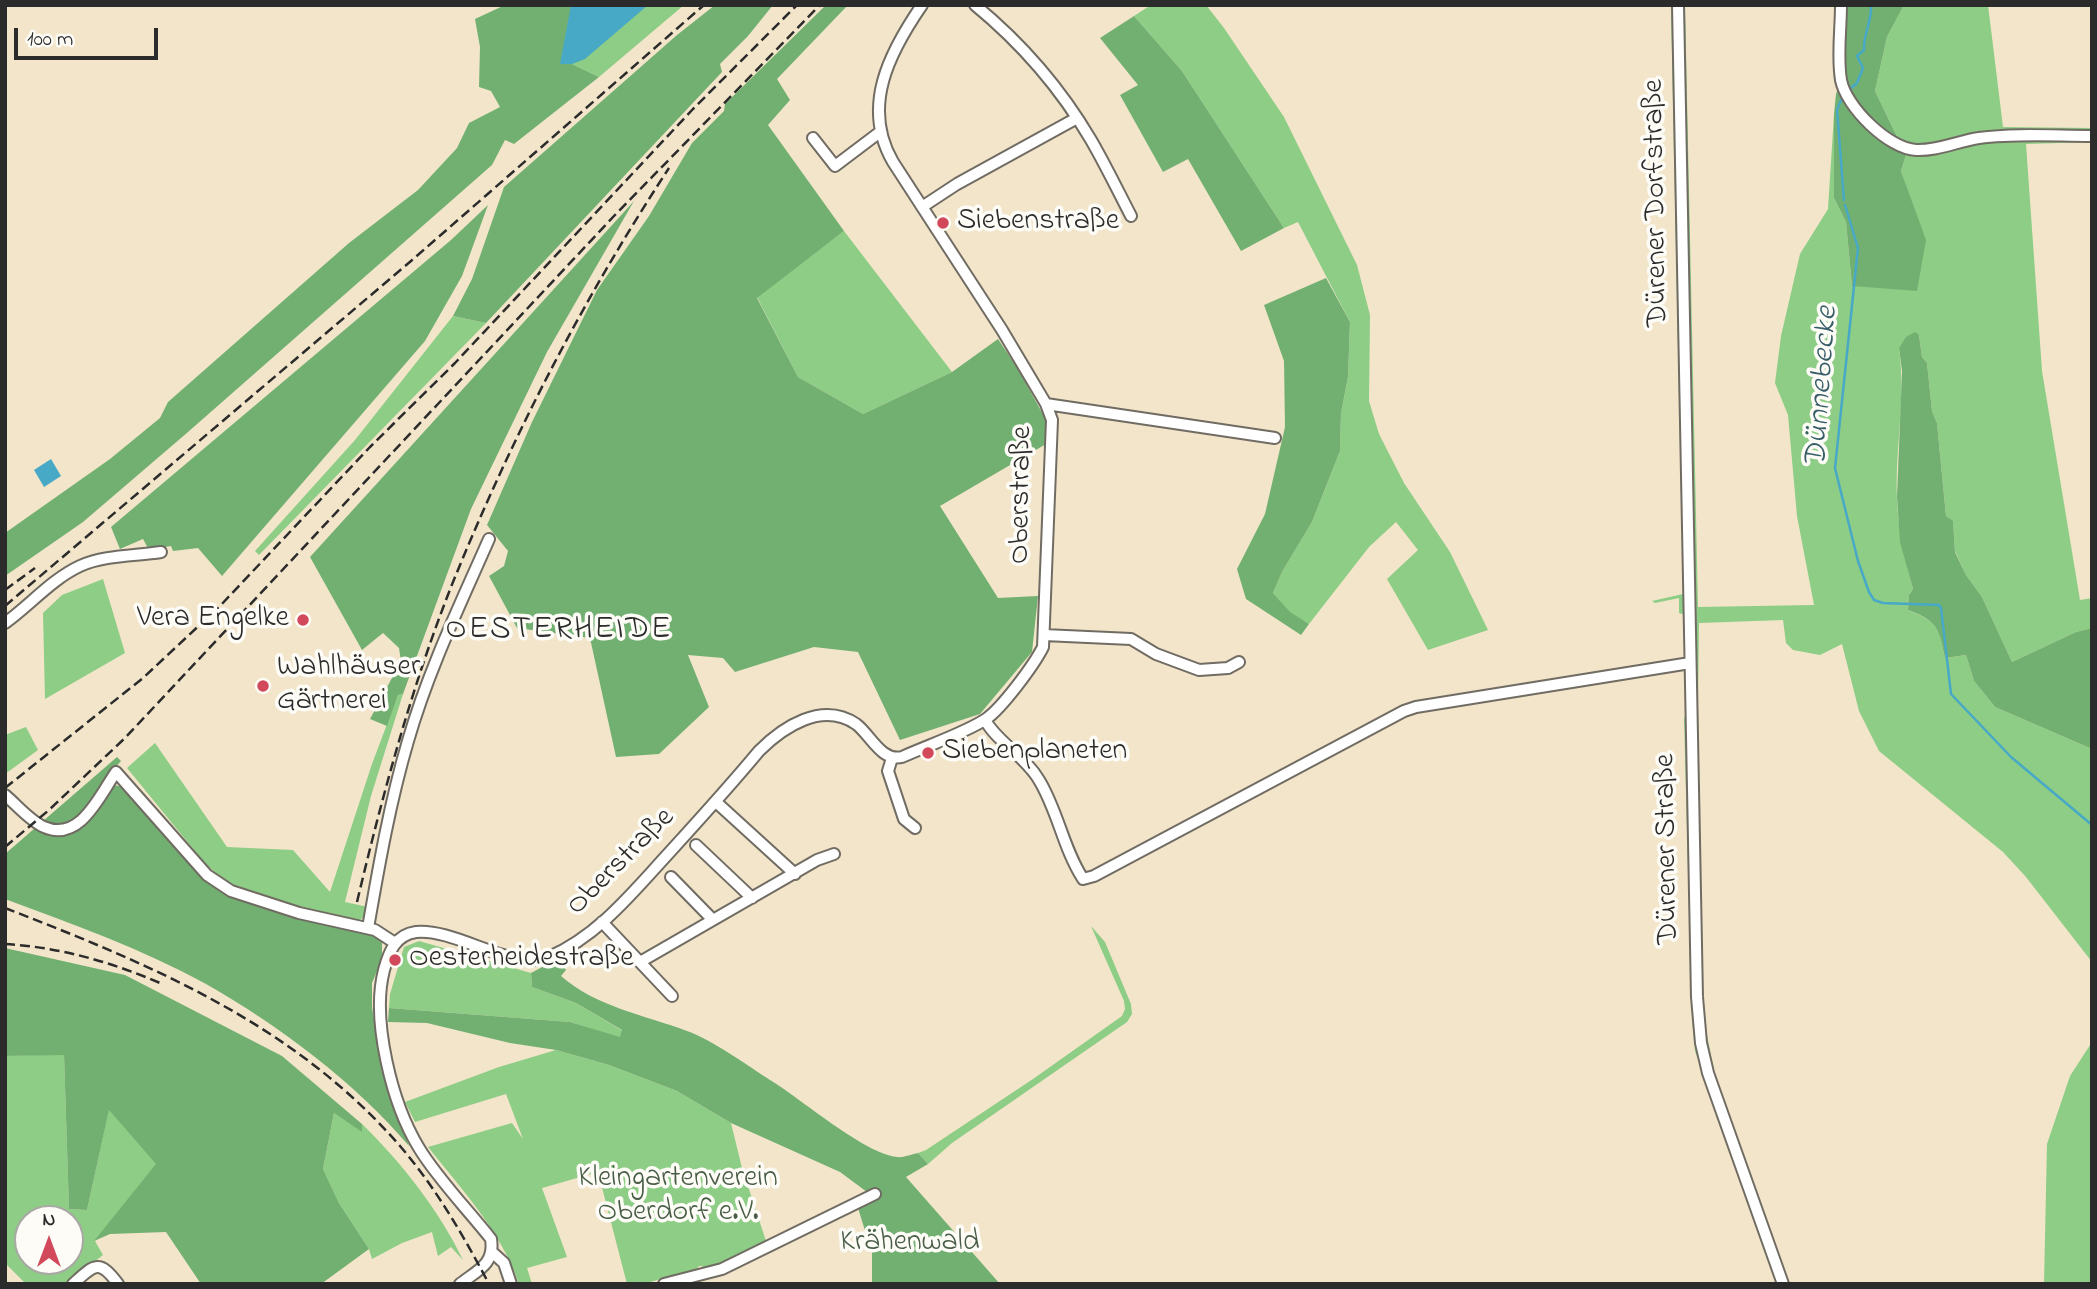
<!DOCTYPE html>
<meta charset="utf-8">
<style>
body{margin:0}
#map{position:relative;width:2097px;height:1289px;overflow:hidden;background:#f2e5ca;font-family:"Indie Flower",sans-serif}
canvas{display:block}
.frame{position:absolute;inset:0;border:7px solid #2b2b2b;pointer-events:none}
.north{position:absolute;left:14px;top:1205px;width:70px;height:70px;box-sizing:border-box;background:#fdfcf7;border:2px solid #a9a8a5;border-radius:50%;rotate:0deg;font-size:19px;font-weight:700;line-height:28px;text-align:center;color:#2b2b2b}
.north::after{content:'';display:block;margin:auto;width:24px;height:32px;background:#d1495b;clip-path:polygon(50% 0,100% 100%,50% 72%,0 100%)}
.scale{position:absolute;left:14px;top:28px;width:144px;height:32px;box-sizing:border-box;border:4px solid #2b2b2b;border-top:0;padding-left:9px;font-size:21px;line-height:24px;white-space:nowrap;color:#2b2b2b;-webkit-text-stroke:5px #fdfcf7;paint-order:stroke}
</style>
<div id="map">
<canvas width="2097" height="1289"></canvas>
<div class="frame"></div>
<div class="north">N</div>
<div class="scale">100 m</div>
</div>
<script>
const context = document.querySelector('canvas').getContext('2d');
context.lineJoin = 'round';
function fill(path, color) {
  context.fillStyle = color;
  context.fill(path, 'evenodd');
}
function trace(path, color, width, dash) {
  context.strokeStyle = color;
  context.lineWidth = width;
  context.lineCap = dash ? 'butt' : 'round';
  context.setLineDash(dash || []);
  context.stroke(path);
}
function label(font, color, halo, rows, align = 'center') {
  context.font = font + ' "Indie Flower",sans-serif';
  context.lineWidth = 7;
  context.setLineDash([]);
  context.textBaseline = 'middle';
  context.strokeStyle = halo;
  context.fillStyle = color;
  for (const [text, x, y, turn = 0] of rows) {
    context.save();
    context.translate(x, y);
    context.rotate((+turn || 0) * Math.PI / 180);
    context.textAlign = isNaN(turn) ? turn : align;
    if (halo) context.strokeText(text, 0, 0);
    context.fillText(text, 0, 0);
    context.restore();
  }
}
fill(new Path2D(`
 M586,5h98l-85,72 -27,-13z
 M1151,5h55l18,23 60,89 73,148 13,50 -1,86 10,33 25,49 46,69 38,78 -60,20 -41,-71 31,-29 -22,-28 -27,25 -60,77 -19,-11 -17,-20 9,-21 30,-50 28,-71 1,-38 7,-36 2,-55 -52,-100 -14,6 -102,-157 -48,-55z
 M1671,5h14l13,602 116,-2 -17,-89 -9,-101 -13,-32 6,-47 19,-82 28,-45 6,-95v84l12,24 6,64 73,-46 -24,-69 5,-16 -31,-64 12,-54 17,-32h84l15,122 89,1v14l-66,2 16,227 38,229 12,-2v30l-16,4 -64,30 -30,-65 -16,-22 -11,-24 -2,-29 -7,-6 -9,-93 -5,-12 -5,-48 -5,-6 -3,-22 -20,13c7,50 -4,100 -2,151 1,31 8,60 16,90l-4,6 -1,15c30,12 31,18 37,48l21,-3 8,26 21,26 97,42v213l-66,-85 -23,-25 -124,-101 -20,-40 -17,-67 -22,11 -27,-5 -7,-7 -3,-23 -84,3 -1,84 5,286 3,38 10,48 72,205h-12l-81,-233 -3,-32 -8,-301 11,-3 -10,-100 -6,-2v-15l-24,5 -3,-2 31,-7z
 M844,231l108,141 -89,42 -65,-37 -41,-80z
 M453,316l33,7 -227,232 -4,-4 100,-111z
 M103,579l22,74 -80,46 -2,-86 19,-18z
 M403,694l-32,102 -26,106 23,5c-1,8 -3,12 -12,14l-94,-24 -38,-16 -21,-20 -76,-93 28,-25 72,104 66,3 37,42 42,-128 26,-69z
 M26,727l12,23 -33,24v-39z
 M1091,926l14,16 26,62 1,10 -5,8 -175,121 -24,21 -10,-11 8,-3 107,-71 89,-63 3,-7 -1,-8z
 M419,941l112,32 1,14 44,16 47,28 -3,7 -50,-16 -181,-14 1,-14 14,-47z
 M2092,1042v242h-48l3,-140 23,-68z
 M556,1050l53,15 68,26 54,32 11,45 24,73 -37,19 -26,8 -1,-2h-3l-2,3 -54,15h-16l-29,-112 -56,16 25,69 -40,11 5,16h-13c-18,-53 -57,-94 -91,-137l84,-24 11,16 -17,-45 -91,28 -10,-20 94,-35z
 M64,1054l5,155 18,1 22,-101 48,55 -62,77 8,14 -37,29h-40l-21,-21v-207zM28,1219h42v42h-42z
 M334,1113l28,18v-7c39,38 77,86 101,136l-12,-13 -13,9 -6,-24 -30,11 -30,16 -3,-10 -30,-46 -16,-34z`), '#8dcd85');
fill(new Path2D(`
 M505,5h81l-14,59 27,13 -85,67 -9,-4 -13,25 -304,267 -105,90 -78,54v-43l105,-74 50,-41 8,-16 181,-159 69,-53 39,-42 12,-25 31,-16 -9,-16 -12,-4 1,-40 -5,-28z
 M715,5h58l-25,31 -28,28 2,8 -236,251 -33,-7 19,-37 32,-92 173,-152z
 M826,5h22l-71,74 13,21 -22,25 76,106 -87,67 41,79 65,37 89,-42 46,-33 20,30 27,49 1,26 -106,62 58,92 40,-2 -6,56 -52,62 -80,26 -42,-88 -44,-5 -79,25 -12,-14 -35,-3 21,52 -50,47 -43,3 -26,-119 -73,-10 -28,-52 15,-10 4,-15 -21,-26 45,-103 65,-132 52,-74 43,-73 32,-32 1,-7z
 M1843,5h61l-17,32 -12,54 31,64 -5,16 25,69 -9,51 -65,-5 -6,-64 -12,-24v-84l2,-20 7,-20z
 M1134,16l48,55 102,157 -43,23 -53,-92 -25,13 -43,-77 18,-10 -38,-47z
 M634,201l-87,151 -76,157 -68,185 -5,1 -11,31 -17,-7 31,-58 -2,-13 -16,-15 -21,17 -52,-93z
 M488,205l-26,71 -37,65 -203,235 -24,-28 -25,3 -2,-5 -22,4 -6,-11 -23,10 -9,-22 340,-287z
 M1326,278l24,44 -2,55 -7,36 -1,38 -28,71 -30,50 -9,21 17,19 19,12 -8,11 -55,-36 -9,-30 28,-55 20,-87 -1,-66 -20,-56z
 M1915,332l4,3 3,22 5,6 5,48 5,12 9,93 7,5 2,31 11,23 16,22 30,65 64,-30 16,-4v121l-97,-42 -21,-26 -8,-26 -21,3c-6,-29 -7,-37 -37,-48l1,-15 4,-6 -13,-47 -3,-45 5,-126 -3,-23 7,-11z
 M117,757l4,4 -18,21 23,6 95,102 29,13 44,14 66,14 22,9v19l-10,24v24l10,65 27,74c-52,-62 -132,-122 -203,-162 -64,-35 -133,-60 -201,-85v-45z
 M5,948l120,27 157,81 80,68v8l-28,-19 -11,56 16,34 30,46 -48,35h-120l-35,-52 -56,2 -16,7 62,-77 -47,-54 -22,100 -18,-1 -5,-154 -59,1z
 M559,958l7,12 -5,6c35,31 84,39 126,55 25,9 60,34 83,49 30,18 95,74 127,77 6,1 15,-3 21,-4l10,11 -22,13 94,107h-128v-31l-14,-45 9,-16 -27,-20 -109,-49 -54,-32 -68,-26 -53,-15 -46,-7 -83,-20 -39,-1 1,-14 181,14 50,15 2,-7 -46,-27 -44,-16 -1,-14z`), '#72b072');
fill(new Path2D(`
 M571,5h77l-63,54 -13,5h-12z
 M51,459l10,17 -17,11 -10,-17z`), '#48a9c7');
trace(new Path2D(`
 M1851,92l-1,-3 7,-6 6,-15 -6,-12 7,-6c-1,-15 8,-29 7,-45
 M1841,100l-4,10 7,90
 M1845,205l13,43 -23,220 23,93 11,31 5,8 9,3 56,2 2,3 10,86 60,63 81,68`), '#48a9c7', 2.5);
const minor = new Path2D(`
 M975,5c45,37 86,84 116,135 14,24 27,51 40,76
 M1678,5l19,992 4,46 7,30 75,211
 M1841,5c0,25 -4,51 0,75 5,27 48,69 75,70 22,1 42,-9 63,-12 37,-5 76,-2 113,-2
 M813,138l22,28 45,-34
 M922,207l35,-23 120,-66
 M1046,404l229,34
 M5,623c25,-18 47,-44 75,-57 24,-11 55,-10 81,-14
 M1044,635l87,4 25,15 43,16 29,-2 11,-6
 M985,720c12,22 40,36 54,60 19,31 24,68 44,99l11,-3 310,-165 12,-4 274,-44
 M892,758l-4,13 16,48 11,9
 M5,795c12,10 25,26 39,32 36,16 56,-32 72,-55l91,103 24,16 68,22 76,17 20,13
 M716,802l79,72
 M696,845l56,53
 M671,877l42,43
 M602,922l70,74
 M368,928c11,-63 22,-126 40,-187 20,-70 52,-136 81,-202
 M640,962l177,-102 17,-6
 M493,1253l11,10 7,21
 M73,1284c21,-19 26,-26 45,0
 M460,1284c18,-14 35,-20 31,-45 -22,-28 -54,-61 -72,-91 -27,-44 -48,-128 -35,-178 5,-18 11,-35 32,-38 40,-4 97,40 133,25 49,-21 84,-65 119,-103 31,-34 62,-68 91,-103 24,-24 63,-50 97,-27 14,10 25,38 46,33 24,-11 63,-24 84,-38 16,-11 48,-54 57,-72l9,-227 -6,-16 -44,-74 -109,-168c-32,-55 -4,-109 29,-157
 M664,1284l58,-15 153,-75`);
trace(minor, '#716c63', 14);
trace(minor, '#fff', 10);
trace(new Path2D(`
 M5,590l30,-22
 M5,606l406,-345 293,-256
 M5,788l138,-110 77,-72 150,-159 85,-84 238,-254 104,-104
 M5,847l44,-37 76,-72 489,-522 206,-211
 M357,902c26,-109 55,-217 96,-320 59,-145 130,-283 216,-414
 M5,908c147,57 289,116 395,238 36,42 63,89 89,138
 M5,944c54,3 106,18 155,39`), '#2b2b2b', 2.5, [10, 5]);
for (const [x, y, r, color] of [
 [943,223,7,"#d1495b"],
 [303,620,7,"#d1495b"],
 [263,686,7,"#d1495b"],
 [928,753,7,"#d1495b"],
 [395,960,7,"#d1495b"]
]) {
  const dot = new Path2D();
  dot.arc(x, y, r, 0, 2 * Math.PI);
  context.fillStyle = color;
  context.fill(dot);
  trace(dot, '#fdfcf7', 2.5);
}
label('30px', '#2b2b2b', '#fdfcf7', [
 ["Dürener Dorfstraße",1658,203,-91],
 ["Oberstraße",1023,495,-89],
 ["Dürener Straße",1669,849,-91],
 ["Oberstraße",622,863,-45]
]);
label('30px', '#2b2b2b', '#fdfcf7', [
 ["Siebenstraße",957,223],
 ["Vera Engelke",289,620,"right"],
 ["Wahlhäuser",277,669],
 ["Gärtnerei",277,703],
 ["Siebenplaneten",942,753],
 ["Oesterheidestraße",409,960]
], 'left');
label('30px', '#485c46', '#fdfcf7', [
 ["Kleingartenverein",678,1180],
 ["Oberdorf e.V.",678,1214],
 ["Krähenwald",910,1244]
]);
label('italic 32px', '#375d69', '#fdfcf7', [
 ["Dünnebecke",1824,387,-86]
]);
context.letterSpacing = '2px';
label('32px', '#2b2b2b', '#fdfcf7', [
 ["OESTERHEIDE",559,632]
]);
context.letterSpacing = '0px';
</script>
